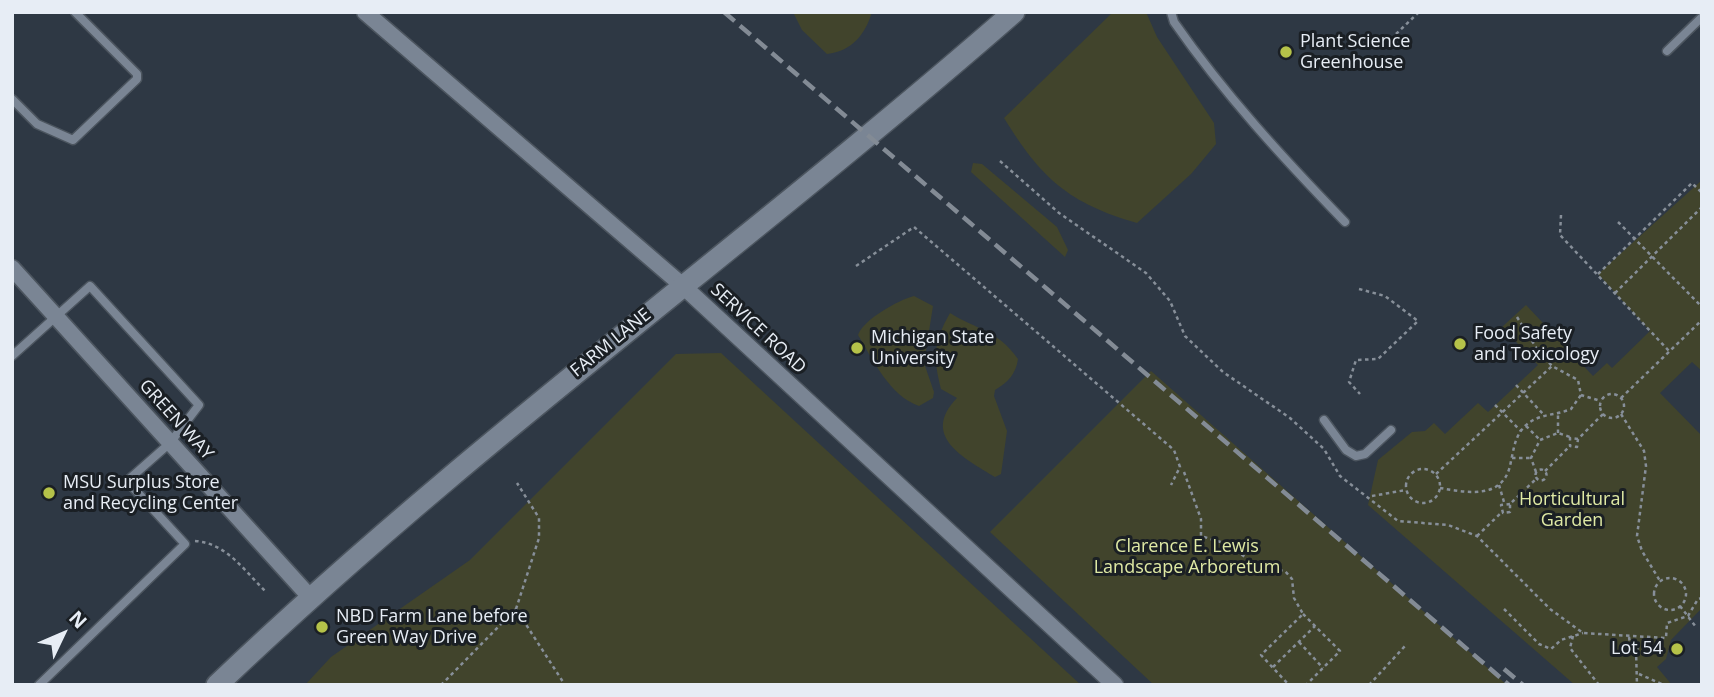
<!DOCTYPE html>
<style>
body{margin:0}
#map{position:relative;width:1714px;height:697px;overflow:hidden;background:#2e3844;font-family:"Open Sans",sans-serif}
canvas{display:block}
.frame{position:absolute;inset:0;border:14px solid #e7edf5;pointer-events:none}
.north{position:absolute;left:28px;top:599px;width:70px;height:70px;-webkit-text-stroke:5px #1a1f24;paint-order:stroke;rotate:46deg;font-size:19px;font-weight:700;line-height:28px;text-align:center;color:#e7edf5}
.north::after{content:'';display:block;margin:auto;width:24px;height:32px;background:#e7edf5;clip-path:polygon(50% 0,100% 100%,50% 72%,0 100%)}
</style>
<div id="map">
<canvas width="1714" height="697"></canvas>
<div class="frame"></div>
<div class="north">N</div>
</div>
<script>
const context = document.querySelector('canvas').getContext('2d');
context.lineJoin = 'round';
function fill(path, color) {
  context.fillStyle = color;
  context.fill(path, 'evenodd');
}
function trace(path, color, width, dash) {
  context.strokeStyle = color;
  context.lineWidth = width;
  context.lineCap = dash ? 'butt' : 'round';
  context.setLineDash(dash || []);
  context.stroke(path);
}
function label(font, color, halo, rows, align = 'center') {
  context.font = font + ' "Open Sans",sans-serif';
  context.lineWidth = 6;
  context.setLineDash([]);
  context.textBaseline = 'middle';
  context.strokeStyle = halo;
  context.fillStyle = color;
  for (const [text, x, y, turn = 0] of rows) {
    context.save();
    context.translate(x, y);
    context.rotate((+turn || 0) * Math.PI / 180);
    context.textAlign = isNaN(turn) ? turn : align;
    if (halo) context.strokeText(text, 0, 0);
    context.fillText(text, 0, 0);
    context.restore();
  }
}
fill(new Path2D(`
 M793,12h79c-7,23 -20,39 -45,42l-25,-24z
 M1113,12h33l11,25 57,86 2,21 -25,30 -54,49c-69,-20 -96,-45 -133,-105z
 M973,163l9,1 75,63 11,23 -3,7 -94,-85z
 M1702,180v191l-10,-9 -32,31 42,43v172l-31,32 -5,19 -9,8 15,18h-97l-207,-180 10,-45 34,-28 13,-1 9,-8 11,11 33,-31 10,9 50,-47 -36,-38 24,-22 67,71 14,-13 5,5 38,-37 -52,-57z
 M914,296l19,10 -9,57 10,29 -1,6 -14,8c-29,-10 -46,-46 -61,-71 5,-15 40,-35 56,-39z
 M950,313c27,17 48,17 68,46 -2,15 -10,23 -23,31l-1,6 13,35 -6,43 -6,3c-31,-19 -75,-41 -38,-79l-16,-9c-8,-32 -8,-46 9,-76z
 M721,353l360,332h-776l26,-28 139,-97 206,-206z
 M1151,371l356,314h-353l-164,-153z`), '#41442c');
const service = new Path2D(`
 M1171,12l3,10c51,73 109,136 171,200
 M1667,51l35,-34
 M12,99l25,25 36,16 64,-61v-5l-62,-62
 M12,356l78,-70 109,119 -29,38 -43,38 58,63 -146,141
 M1324,420l22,30 10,6 9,-2 26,-24`);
const minor = new Path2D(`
 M365,12l318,274 432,399
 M12,268l298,329`);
const tertiary = new Path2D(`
 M217,685c252,-241 535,-444 797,-673`);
trace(service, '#4c555f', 11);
trace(minor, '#4c555f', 19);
trace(tertiary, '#4c555f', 24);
trace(new Path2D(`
 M1396,34l23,-22
 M1000,161l59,52 87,60 24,28 15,35 38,36 67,46 34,31 16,27 58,45 50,4 29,11 73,73 33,24 83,5 1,-15 21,-7 10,-17 4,-1
 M1561,215l-1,20 109,116
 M1618,222l84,85
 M856,266l58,-39 260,223 6,17 -9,18
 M1598,274l94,-91 10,10
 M1359,289l26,7 33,25 -40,38 -22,1 -7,22 11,12
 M1615,293l87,-86
 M1517,317l20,32 15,17 26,14 3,15 20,6
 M1516,385l28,30
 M1600 406a12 12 0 1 1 24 0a12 12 0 1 1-24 0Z
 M1621,398l81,-78
 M1495,405l26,26
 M1621,414l23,37 2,15 -9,70 5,15 18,30
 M1526,426l14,14
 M1558,433v-20
 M1578,439l-8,-1v8l7,1 1,-8 25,-25
 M1512,458h19
 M1406 486a17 17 0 1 1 34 0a17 17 0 1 1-34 0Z
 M1535.5 475a5.5 5.5 0 1 1 11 0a5.5 5.5 0 1 1-11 0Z
 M1545,471l25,-25
 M1184,472l17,47v17l26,8 32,23 26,4 7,8 2,19 9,16 -42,41 28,30
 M1536,472l-5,-14 9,-18 18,-7 12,4
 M1436,474l116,-108
 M1499,485l5,17
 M1440,488c29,5 65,12 71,-27 3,-13 4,-25 14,-35 14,-13 30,-10 46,-17l10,-14
 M1372,496l34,-6
 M1510,504l-9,1 2,8 7,-1v-8l26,-25
 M1477,536l25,-24
 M195,541c31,2 49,29 70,50
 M1654 594a16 16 0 1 1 32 0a16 16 0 1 1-32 0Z
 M1680,606l16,21
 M516,609l23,-71v-20l-22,-35
 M1504,609l35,35 12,5 10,-9 22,-7
 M1303,614l37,37 -34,34
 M1573,636l-3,12 29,37
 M1629,637l1,7 6,5 8,-2 3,-10
 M1299,642l24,26
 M1636,650l1,35
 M1273,667l42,-41
 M1639,674l25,11
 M441,685l75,-76 49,76
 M1369,685l36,-39`), '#878f99', 2.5, [3.5, 3.5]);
trace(service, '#7a8594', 8);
trace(minor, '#7a8594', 16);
trace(tertiary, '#7a8594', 21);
trace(new Path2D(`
 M724,12l785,673
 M1504,669l19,16`), '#838b95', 4.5, [14, 7]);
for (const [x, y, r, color] of [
 [1286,52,7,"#b5c249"],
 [1460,344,7,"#b5c249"],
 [857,348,7,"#b5c249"],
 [49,493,7,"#b5c249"],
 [322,627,7,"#b5c249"],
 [1677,649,7,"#b5c249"]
]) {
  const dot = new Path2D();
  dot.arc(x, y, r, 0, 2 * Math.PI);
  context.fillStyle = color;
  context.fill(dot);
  trace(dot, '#1a1f24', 2.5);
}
label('18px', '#e7edf5', '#1a1f24', [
 ["Plant Science",1300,42],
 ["Greenhouse",1300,63],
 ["Food Safety",1474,334],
 ["and Toxicology",1474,355],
 ["Michigan State",871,338],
 ["University",871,359],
 ["MSU Surplus Store",63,483],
 ["and Recycling Center",63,504],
 ["NBD Farm Lane before",336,617],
 ["Green Way Drive",336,638],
 ["Lot 54",1663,649,"right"]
], 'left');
label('18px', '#e7edf5', '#1a1f24', [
 ["SERVICE ROAD",758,329,43],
 ["FARM LANE",611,343,-39],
 ["GREEN WAY",176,420,48]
]);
label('18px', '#dfe9a4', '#1a1f24', [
 ["Horticultural",1572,500],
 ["Garden",1572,521],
 ["Clarence E. Lewis",1187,547],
 ["Landscape Arboretum",1187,568]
]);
</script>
